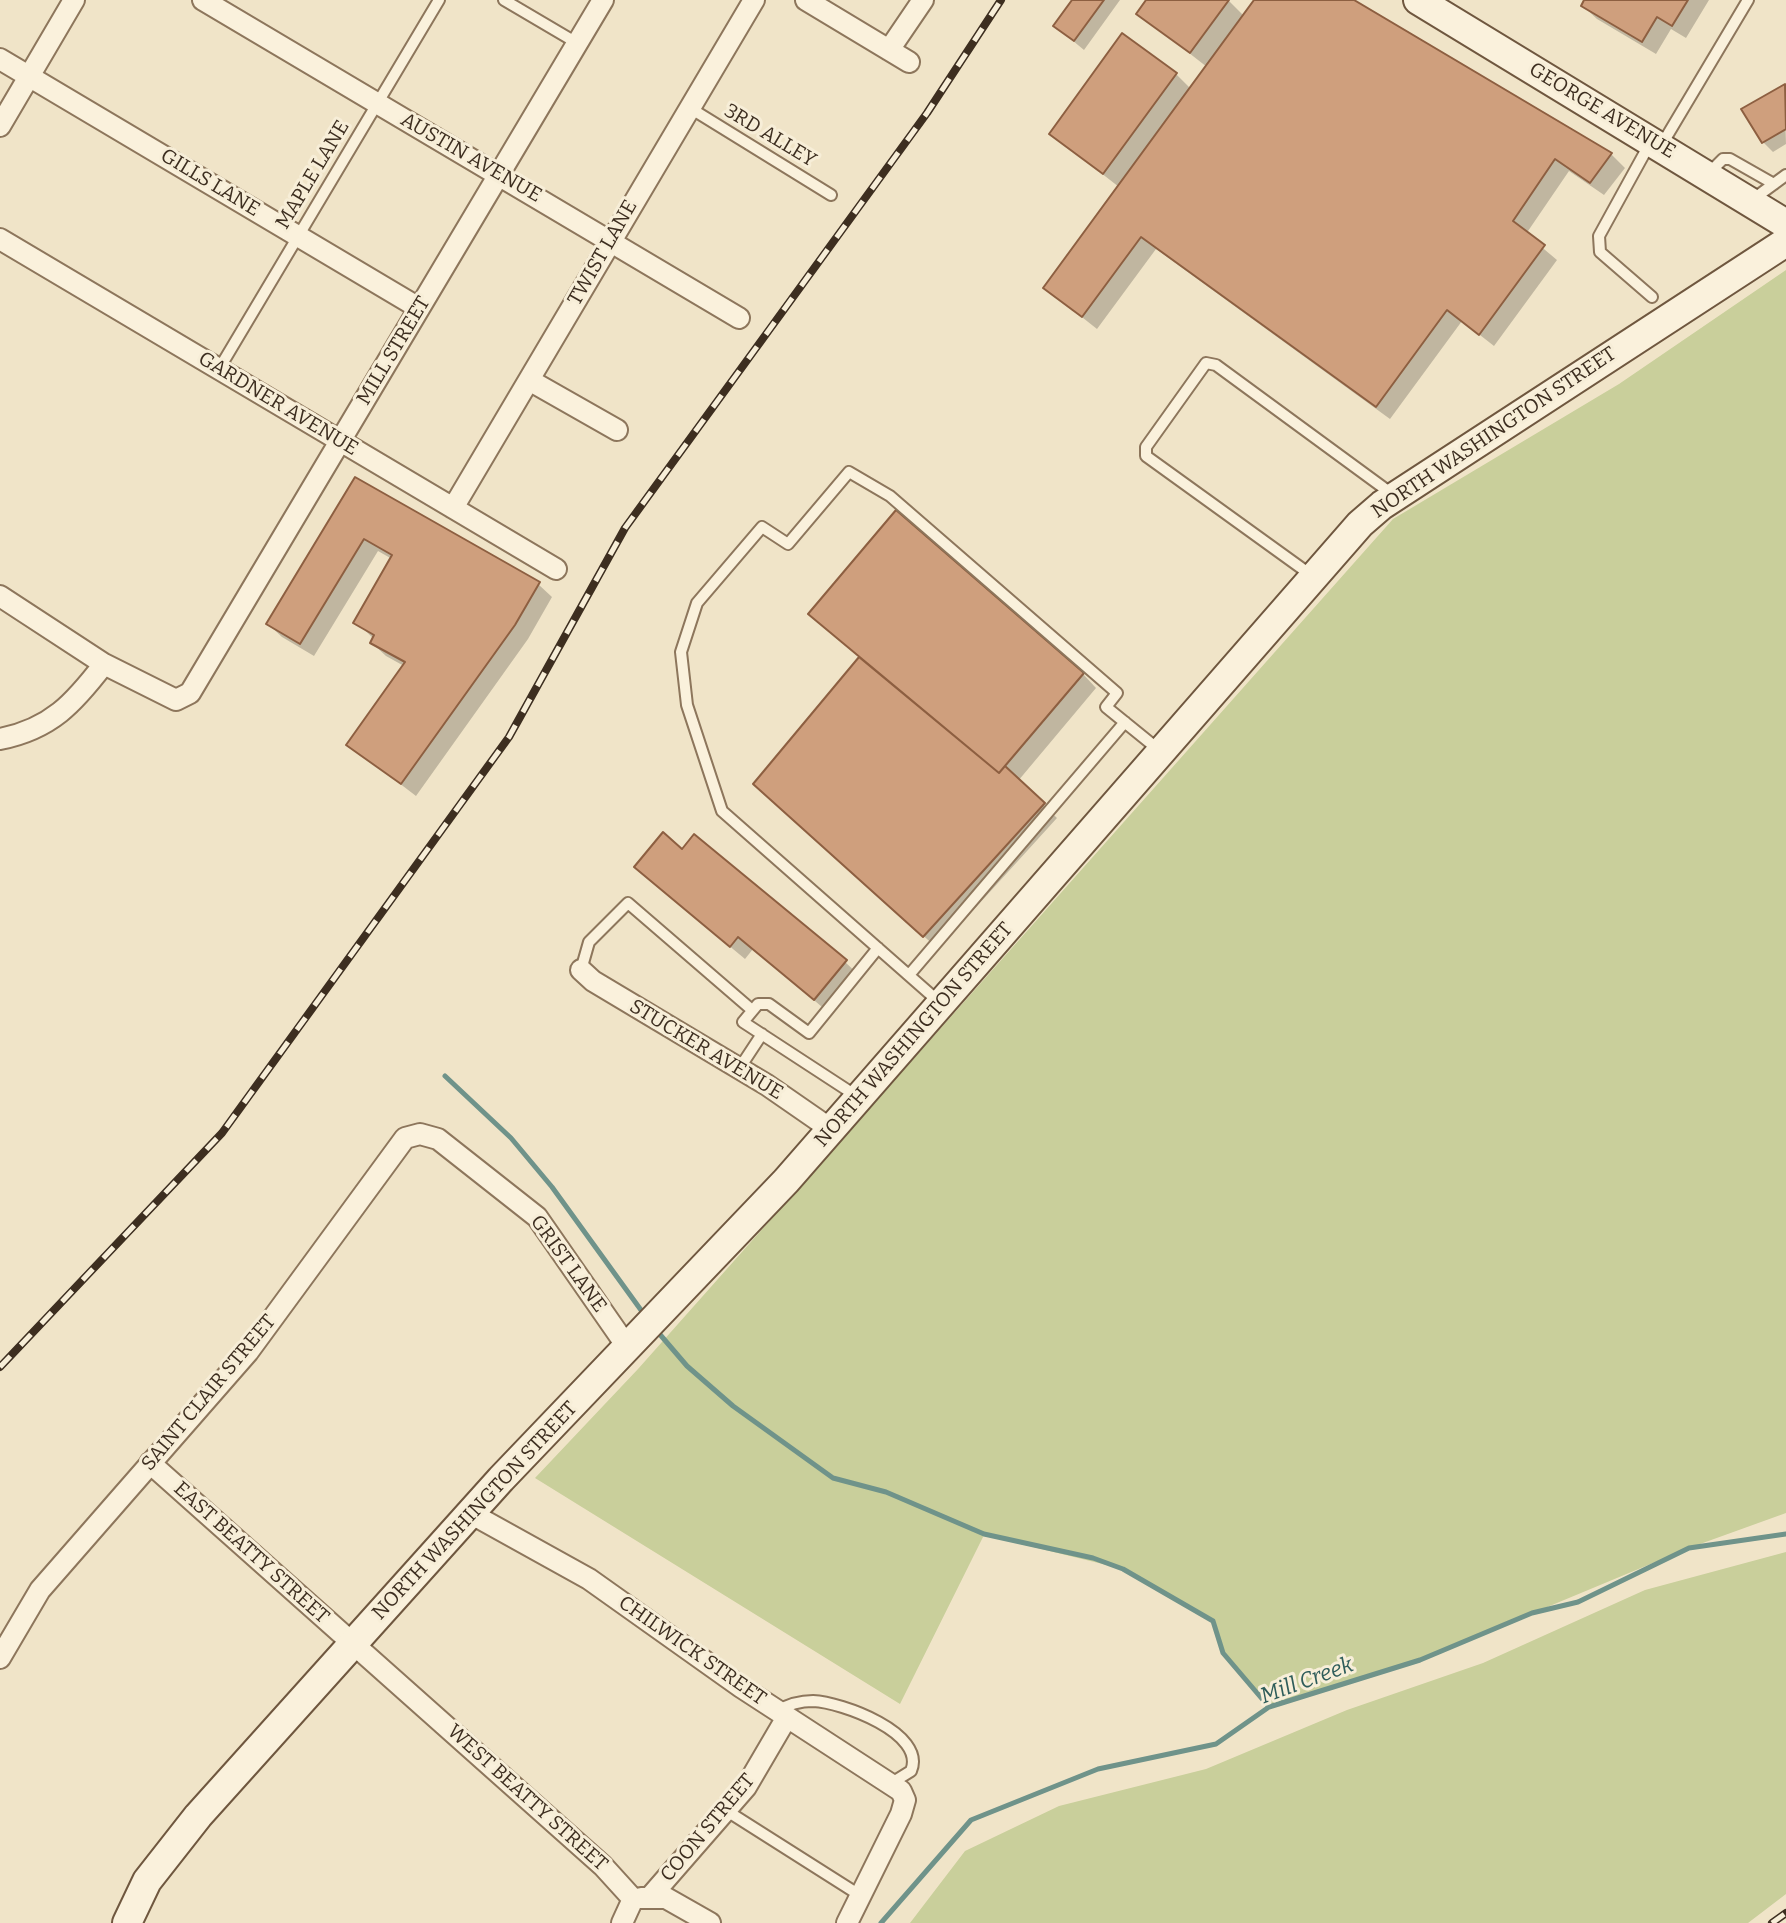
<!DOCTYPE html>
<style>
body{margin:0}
canvas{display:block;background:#f0e4c8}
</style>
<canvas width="1786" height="1923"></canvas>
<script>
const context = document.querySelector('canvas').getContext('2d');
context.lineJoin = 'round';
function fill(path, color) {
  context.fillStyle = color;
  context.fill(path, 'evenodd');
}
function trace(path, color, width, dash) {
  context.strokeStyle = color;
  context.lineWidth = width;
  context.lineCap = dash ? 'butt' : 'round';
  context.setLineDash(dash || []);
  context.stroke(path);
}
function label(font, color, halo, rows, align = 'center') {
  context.font = font + ' Bitter,serif';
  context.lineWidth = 6;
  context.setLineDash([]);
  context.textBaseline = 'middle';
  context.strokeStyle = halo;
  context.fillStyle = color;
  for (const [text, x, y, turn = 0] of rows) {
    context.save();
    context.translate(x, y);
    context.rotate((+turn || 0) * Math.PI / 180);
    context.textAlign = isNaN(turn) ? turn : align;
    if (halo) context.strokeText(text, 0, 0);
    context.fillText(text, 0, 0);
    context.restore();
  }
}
fill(new Path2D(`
 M1786,270v1243l-97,35 -269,112 -151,47 -46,-54 -11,-32 -89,-52 -139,-34 -84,169 -365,-226 103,-109 755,-850 226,-135z
 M1786,1552v342l-38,29h-838l55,-72 94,-45 147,-37 141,-59 136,-47 162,-73z`), '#c9cf9b');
fill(new Path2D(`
 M1074,0h46l-36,50 -29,-24z
 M1149,0h79l16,16 12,-16h94l261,154 14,14 -21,27 -35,-24 -43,63 31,26 -63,86 -32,-25 -72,98 -234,-170 -59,80 -52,-41 74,-101 -68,-53 125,-60 15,15 16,-22 -68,-53z
 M1586,0h123l-23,38 -15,-9 -15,25 -59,-35 -14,-13z
 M1784,86l2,58 -13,8 -10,-10z
 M356,480l182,104 14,13 -24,42 -112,157 -68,-52 56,-78 -18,-10 -14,-13 2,-4 -18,-17 36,-63 -14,-8 -64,105 -32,-19 -14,-13z
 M824,627l259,47 13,14 -78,93 39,37 -119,131 -182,-165 105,-126z
 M650,880l195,82 14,13 -31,37 -75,-63 -8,10z`), '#0003');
trace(new Path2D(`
 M445,1076l66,62 41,49 94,130
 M657,1331l30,35 46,40 100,72 53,14 98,42 109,24 30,11 90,52 10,32 46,54
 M881,1923l90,-103 127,-51 118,-25 53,-37 151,-47 112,-47 46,-11 111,-54 97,-14`), '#6f938a', 5);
const building = new Path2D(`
 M1072,0h32l-30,41 -21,-15z
 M1146,0h83l-39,53 -54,-39z
 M1254,0h100l258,153 -22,30 -35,-24 -42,62 32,24 -66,90 -32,-25 -71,97 -235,-170 -59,80 -39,-29z
 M1584,0h104l-16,26 -15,-9 -15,25 -61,-36z
 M1122,33l55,40 -74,101 -54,-40z
 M1785,84l1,45 -24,14 -21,-34z
 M355,477l185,105 -25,43 -114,159 -55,-39 59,-83 -35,-19 4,-8 -21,-12 39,-68 -28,-16 -64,105 -34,-20z
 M896,510l188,163 -85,100 -191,-159z
 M859,657l140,116 6,-7 40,37 -122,134 -170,-153z
 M663,832l19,17 12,-15 153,126 -33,40 -76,-63 -8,10 -96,-80z`);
fill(building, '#cf9f7d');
trace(building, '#8d5f41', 2);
const lane = new Path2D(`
 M504,0l73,43
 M690,108l141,87
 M1649,145l-50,91 1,16 52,45
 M1661,146l87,-146
 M1709,173l14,-14h7l44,25
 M1752,200l34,-25
 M219,369l220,-369
 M1311,575l-165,-119v-9l60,-84 10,2 176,129
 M581,970l8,-28 39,-39 124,107
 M909,975l216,-253
 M938,1001l-216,-190 -35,-106 -6,-53 16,-49 65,-76 26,17 61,-72 41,24 227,197 -11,14 53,43
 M739,1069l23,-35
 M858,1097l-115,-75 15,-18h11l40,29 69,-85
 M777,1711c12,-7 23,-10 36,-10 28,1 114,32 98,70l-21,13
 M727,1811l134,85`);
const street = new Path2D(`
 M203,0l536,318
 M806,0l103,62
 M889,50l34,-50
 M0,59l419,249
 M0,126l74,-126
 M0,239l556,330
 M529,380l88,50
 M453,508l301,-508
 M0,596l104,68 72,36 14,-7 413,-693
 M0,739c51,-10 74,-36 104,-75
 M581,970l12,11 174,104 65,45
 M150,1463l453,403 30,33
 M470,1513l119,66 152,108 160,104 4,9 -4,14 -54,109
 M0,1658l40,-68 208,-238 157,-214 15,-4 18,5 99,78 91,131
 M651,1896l95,-109 41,-70
 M641,1898h25l44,25
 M622,1923l11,-24`);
const secondary = new Path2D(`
 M1418,0l368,224
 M127,1923l20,-42 51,-65 303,-337 285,-298 574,-657 22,-19 404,-263`);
trace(lane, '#8d765c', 14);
trace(street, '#8d765c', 24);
trace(secondary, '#6f573f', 32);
trace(lane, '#faf1dc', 10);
trace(street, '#faf1dc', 20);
trace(secondary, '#faf1dc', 28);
const rail = new Path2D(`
 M0,1367l222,-234 287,-396 116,-209 302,-415 74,-113
 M1772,1923l14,-10`);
trace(rail, '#3d2e20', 8);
trace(rail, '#f7eed8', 5, [15]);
label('20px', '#3d2e20', '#f7eed8', [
 ["GEORGE AVENUE",1602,111,31],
 ["3RD ALLEY",770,136,31],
 ["AUSTIN AVENUE",471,158,30],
 ["MAPLE LANE",313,175,-59],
 ["GILLS LANE",210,183,31],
 ["TWIST LANE",603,253,-60],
 ["MILL STREET",394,351,-59],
 ["GARDNER AVENUE",278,404,31],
 ["NORTH WASHINGTON STREET",1494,433,-34],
 ["NORTH WASHINGTON STREET",914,1035,-49],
 ["STUCKER AVENUE",706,1050,31],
 ["GRIST LANE",568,1264,54],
 ["SAINT CLAIR STREET",209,1393,-50],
 ["NORTH WASHINGTON STREET",475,1511,-47],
 ["EAST BEATTY STREET",251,1553,42],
 ["CHILWICK STREET",692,1651,35],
 ["WEST BEATTY STREET",527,1798,42],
 ["COON STREET",708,1828,-50]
]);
label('italic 22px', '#2f5d5a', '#f7eed8', [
 ["Mill Creek",1307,1681,-20]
]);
</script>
